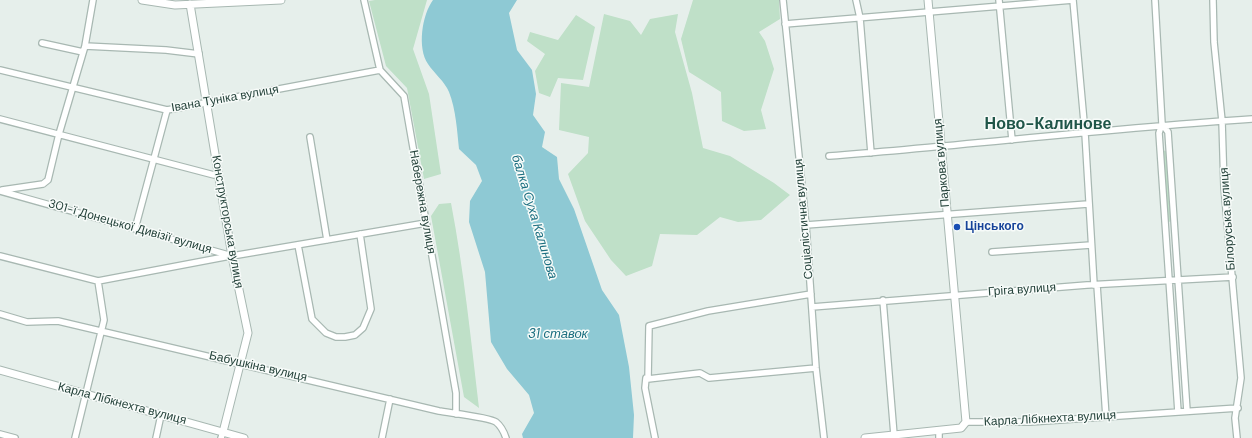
<!DOCTYPE html>
<meta charset="utf-8">
<style>
body{margin:0}
canvas{display:block;background:#e6efeb}
</style>
<canvas width="1252" height="438"></canvas>
<script>
const context = document.querySelector('canvas').getContext('2d');
context.lineJoin = 'round';
function fill(path, color) {
  context.fillStyle = color;
  context.fill(path, 'evenodd');
}
function trace(path, color, width, dash) {
  context.strokeStyle = color;
  context.lineWidth = width;
  context.lineCap = dash ? 'butt' : 'round';
  context.setLineDash(dash || []);
  context.stroke(path);
}
function label(font, color, halo, rows, align = 'center') {
  context.font = font + ' "DM Sans",sans-serif';
  context.lineWidth = 3;
  context.setLineDash([]);
  context.textBaseline = 'middle';
  context.strokeStyle = halo;
  context.fillStyle = color;
  for (const [text, x, y, turn = 0] of rows) {
    context.save();
    context.translate(x, y);
    context.rotate((+turn || 0) * Math.PI / 180);
    context.textAlign = isNaN(turn) ? turn : align;
    if (halo) context.strokeText(text, 0, 0);
    context.fillText(text, 0, 0);
    context.restore();
  }
}
fill(new Path2D(`
 M375,0h52l-14,49 16,45 12,80 -17,5 -17,-91 -21,-22 -17,-65z
 M693,0h86l1,19 -21,13 6,9 9,28 -13,41 5,19 -22,2 -22,-10 -1,-29 -32,-20 -8,-33z
 M604,14l26,7 11,14 9,-16 28,-5 -3,18 17,61 11,55 27,8 44,27 16,12 -29,25 -23,2 -18,-5 -23,18 -37,-1 -8,32 -26,10 -15,-16 -26,-39 -17,-47 20,-21 1,-16 -30,-7 2,-47 28,4z
 M576,15l19,12 -12,53 -25,-2 -8,19 -11,-4 -4,-22 10,-17 -18,-13 3,-9 28,8z
 M1163,150l4,2 4,69 -4,2z
 M451,203c13,68 20,137 28,205l-15,-11 -33,-181 8,-12z`), '#bfe0c8');
fill(new Path2D(`
 M433,0h84l-8,13 8,37 15,20 4,24 -3,21 12,17 -3,15 15,10 2,22 15,30 28,81 17,25 10,52 5,48 -1,23h-110l-1,-4 12,-21 -5,-18 -22,-26 -16,-27 -6,-70 -16,-50 1,-21 12,-20 -6,-16 -17,-16c-2,-19 -3,-39 -10,-57 -4,-10 -15,-19 -21,-28 -11,-16 -6,-49 5,-64z`), '#8ec9d4');
const minor = new Path2D(`
 M364,0l16,70 24,26 52,297v21
 M783,0l23,225 10,143 8,70
 M856,0l4,18 11,135
 M999,0l13,140
 M1073,0l12,133 9,152
 M1155,0l7,124 -3,9 19,279
 M1213,0l1,42 8,79 2,66 17,191 -6,40 2,20
 M785,24l288,-24
 M42,43l41,9
 M85,46l81,4 33,4
 M0,70l167,40 213,-40
 M0,119l214,56 5,-1
 M1162,124l6,8 19,279
 M310,137l17,103
 M829,156c141,-11 282,-28 423,-37
 M2,190l41,-6 5,-4 11,-46 26,-88 8,-46
 M0,191l232,65 194,-33
 M806,225l282,-21
 M135,229l32,-119
 M298,245l14,74 14,14 10,4h9l10,-2 8,-7 8,-19 -11,-75
 M992,252l99,-7
 M0,256l98,25 132,-25
 M1097,285l9,132
 M883,300l11,135
 M812,307l275,-22 146,-8
 M0,314l27,8 31,-1 381,90c11,2 50,6 57,11 5,4 8,10 10,16
 M648,379l52,-6 9,5 107,-10
 M966,422h64l208,-14
 M939,431v7
 M0,434l15,4
 M75,438l29,-118 -6,-39
 M156,438l5,-23
 M221,438l2,-6
 M382,438l8,-39
 M655,438l-10,-50 1,-10 2,1 1,-53 59,-15 103,-17`);
const tertiary = new Path2D(`
 M142,0l33,5 106,-5
 M190,4l42,252 16,77 -25,99
 M0,370l244,68
 M865,438l96,-10 5,-6 -38,-422`);
trace(minor, '#a8b8b2', 8);
trace(tertiary, '#a8b8b2', 9);
trace(minor, '#fff', 5.5);
trace(tertiary, '#fff', 7);
for (const [x, y, r, color] of [
 [957,227,4,"#1a4fb4"]
]) {
  const dot = new Path2D();
  dot.arc(x, y, r, 0, 2 * Math.PI);
  context.fillStyle = color;
  context.fill(dot);
  trace(dot, '#f7fbf9', 1.5);
}
label('12px', '#24423a', '#f7fbf9', [
 ["Івана Туніка вулиця",225,99,-10],
 ["Паркова вулиця",942,163,-95],
 ["Набережна вулиця",422,202,80],
 ["Соціалістична вулиця",804,219,-95],
 ["Білоруська вулиця",1228,219,-94],
 ["Конструкторська вулиця",227,222,80],
 ["301-ї Донецької Дивізії вулиця",130,227,16],
 ["Гріга вулиця",1022,290,-4],
 ["Бабушкіна вулиця",258,367,13],
 ["Карла Лібкнехта вулиця",122,404,15],
 ["Карла Лібкнехта вулиця",1050,419,-3]
]);
label('bold 12px', '#164399', '#f7fbf9', [
 ["Цінського",965,227]
], 'left');
label('italic 13px', '#1c6f80', '#f7fbf9', [
 ["балка Суха Калинова",534,217,73],
 ["31 ставок",558,335]
]);
label('bold 16px', '#1f5548', '#f7fbf9', [
 ["Ново-Калинове",1048,125]
]);
</script>
